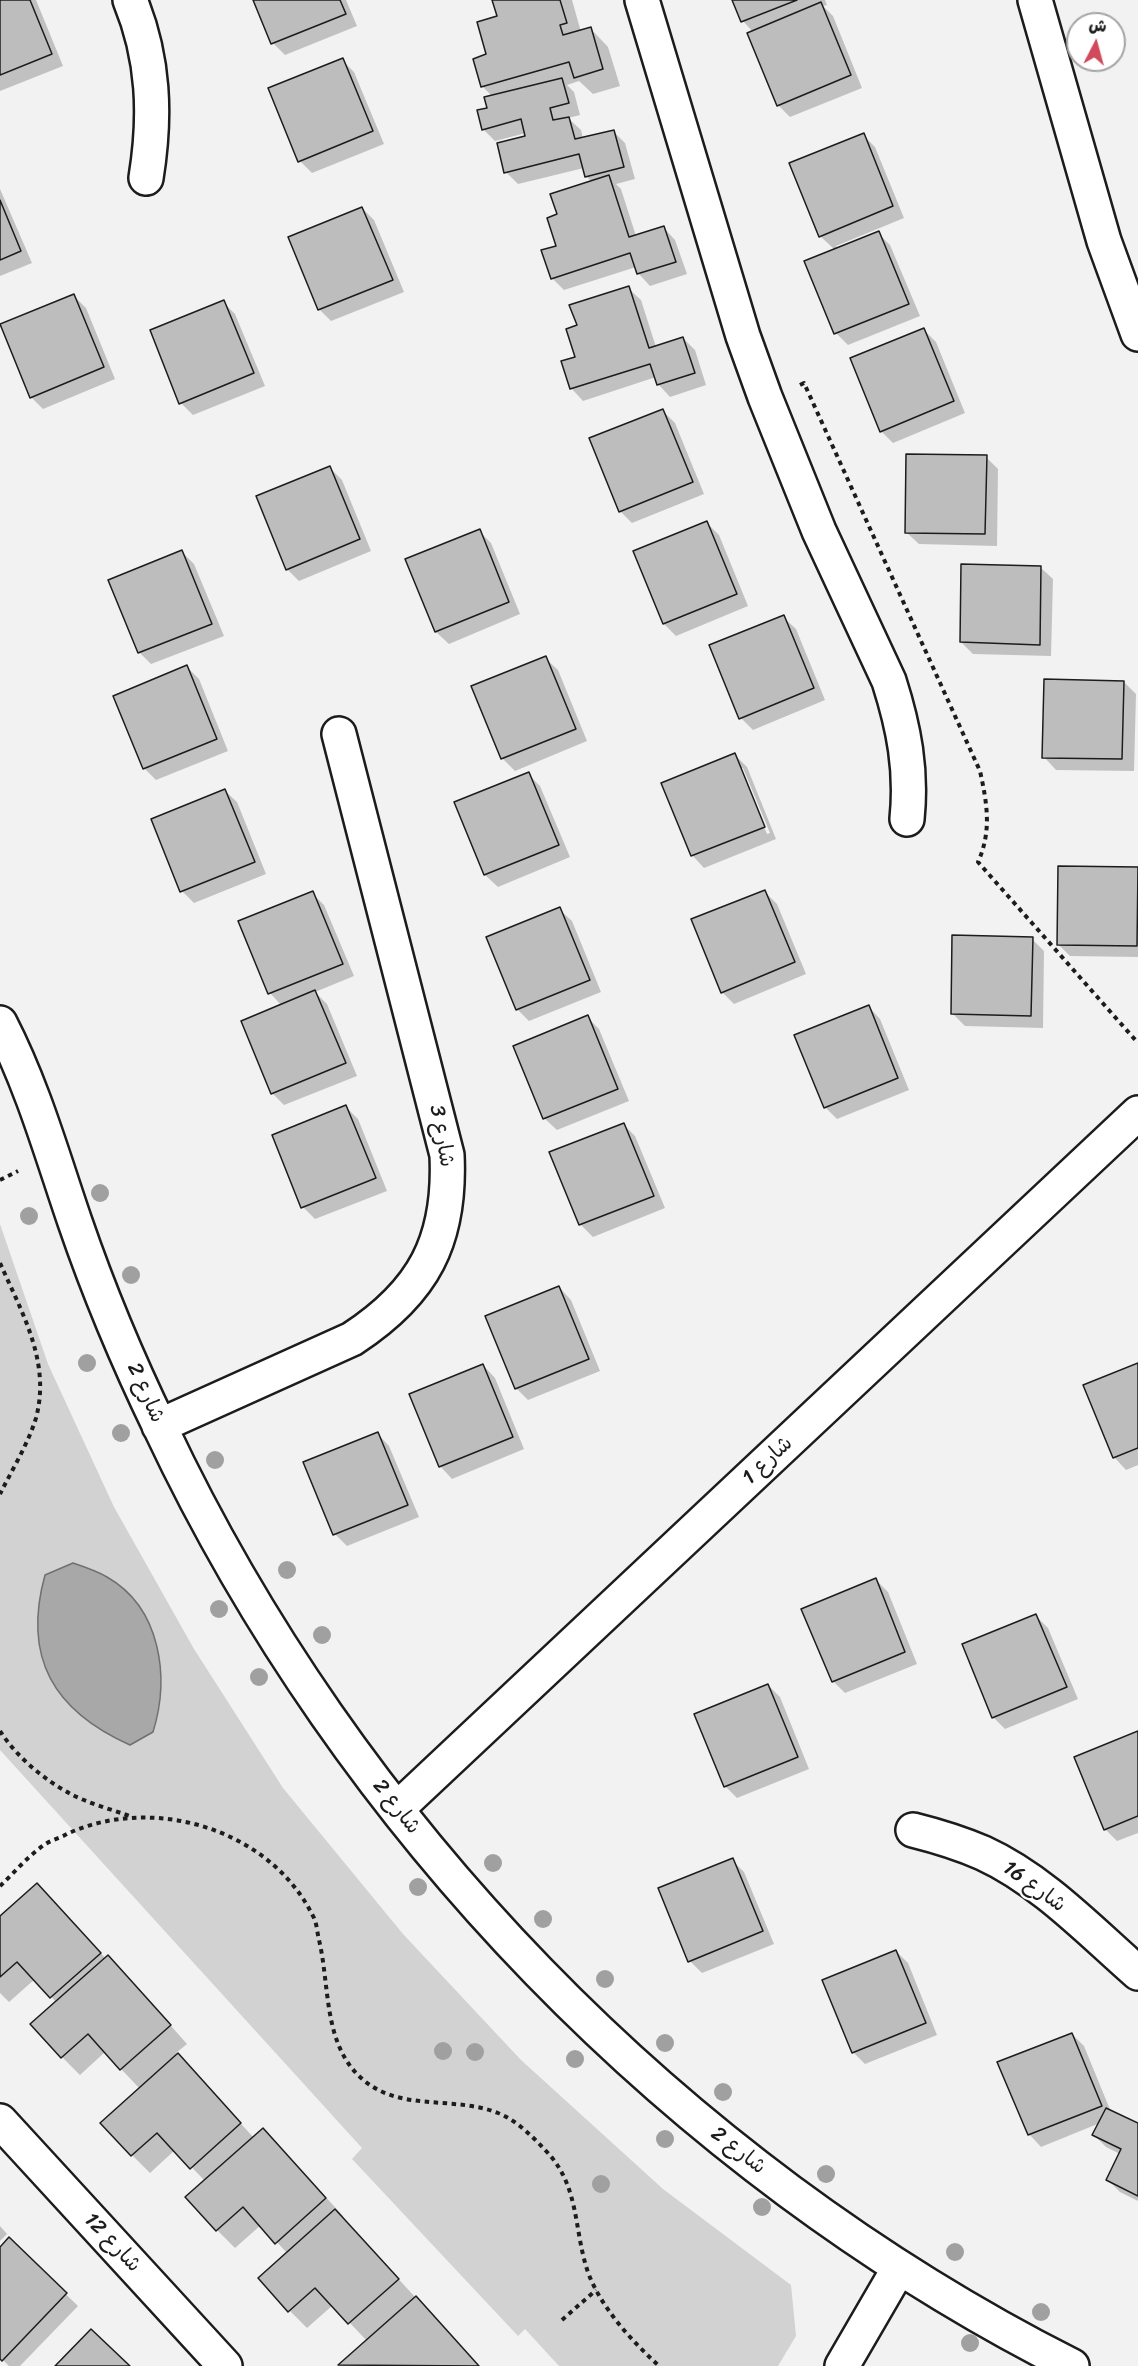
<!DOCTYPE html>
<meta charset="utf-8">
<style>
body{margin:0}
#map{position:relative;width:1138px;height:2366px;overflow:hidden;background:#f2f2f2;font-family:Sriracha,"Playpen Sans Arabic",sans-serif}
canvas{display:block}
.north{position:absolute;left:1066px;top:12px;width:60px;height:60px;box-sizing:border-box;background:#fff;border:2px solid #a4a4a4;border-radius:50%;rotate:6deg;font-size:16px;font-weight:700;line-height:24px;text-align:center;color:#1c1c1c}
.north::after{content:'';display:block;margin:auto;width:21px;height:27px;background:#d1495b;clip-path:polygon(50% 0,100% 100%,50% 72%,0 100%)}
</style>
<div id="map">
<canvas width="1138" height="2366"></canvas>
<div class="north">ش</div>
</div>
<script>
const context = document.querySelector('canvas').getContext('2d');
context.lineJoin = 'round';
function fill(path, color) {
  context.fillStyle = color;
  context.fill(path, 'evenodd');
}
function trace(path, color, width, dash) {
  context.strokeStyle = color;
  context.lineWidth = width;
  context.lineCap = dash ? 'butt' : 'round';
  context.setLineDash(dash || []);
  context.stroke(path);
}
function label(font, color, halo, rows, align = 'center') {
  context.font = font + ' Sriracha,"Playpen Sans Arabic",sans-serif';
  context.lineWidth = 4.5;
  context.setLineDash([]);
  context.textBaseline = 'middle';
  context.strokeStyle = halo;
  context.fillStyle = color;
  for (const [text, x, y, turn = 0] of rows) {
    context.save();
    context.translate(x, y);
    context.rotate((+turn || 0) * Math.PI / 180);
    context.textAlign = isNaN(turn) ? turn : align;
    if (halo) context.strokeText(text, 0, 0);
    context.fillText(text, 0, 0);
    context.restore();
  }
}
fill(new Path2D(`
 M0,1224l48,140 66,143 80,142 89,139 120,146 118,126 142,129 128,96 5,51 -18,30h-219l-34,-37 -7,7 -166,-177 10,-11 -362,-398z`), '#d2d2d2');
const water = new Path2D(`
 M73,1563c12,4 24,8 34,14 54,31 63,100 46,155l-23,13c-76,-34 -108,-87 -85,-170z`);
fill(water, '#a8a8a8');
trace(water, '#707070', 1.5);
fill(new Path2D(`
 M0,0h36l27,66 -63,25z
 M255,0h91l11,26 -72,29 -12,-12z
 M494,0h78l9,32 10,-3 17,18 12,39 -27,8 -14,-13 -12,4 7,7 6,23 -12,3 13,12 2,9 30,-8 12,12 10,36 -19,5 5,5 15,47 27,-9 12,13 12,34 -37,12 -12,-13 -2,-6 -72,23 -12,-12 6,-31 1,-32 33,-33 -6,-6 -2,-8 -66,16 -12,-12 21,-35 -1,-4 -31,8 -12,-12 10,-32 -11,-11 17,-69z
 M734,0h91l2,5 -4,1 10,10 29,72 -72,29 -12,-12 -25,-73 -10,-11z
 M342,60l12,12 30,72 -72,29 -12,-12z
 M863,135l12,12 29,71 -68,28 2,3 40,-16 12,12 30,71 -72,29 -12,-12 -1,-83 -15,-14z
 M0,189l32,74 -32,13z
 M362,208l12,12 30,72 -73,29 -12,-12z
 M628,288l13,12 15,47 27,-9 12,12 11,35 -36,12 -12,-13 -2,-7 -73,24 -12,-13 6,-30 2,-32z
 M74,296l12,12 29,71 -72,30 -12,-12z
 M223,302l12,12 30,72 -72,29 -12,-12z
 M924,330l12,12 29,71 -72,30 -12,-12z
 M663,411l12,12 29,71 -72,29 -12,-12z
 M986,457l12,12 -1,77 -78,-2 -13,-12z
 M330,468l12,12 29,71 -72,30 -12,-12z
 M707,523l12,12 29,71 -72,30 -12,-12 -29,-72z
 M479,531l12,12 29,71 -71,30 -13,-12 -29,-72z
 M182,552l12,12 30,72 -73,28 -12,-12z
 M1040,567l13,12 -2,77 -78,-2 -12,-12z
 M783,617l13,12 29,71 -72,30 -12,-12z
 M545,658l13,12 29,71 -72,30 -12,-12 -30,-72z
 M187,667l12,12 29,72 -72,29 -12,-12z
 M1124,682l12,12 -2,77 -78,-1 -12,-13z
 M735,755l12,12 29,72 -72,29 -12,-13zM739,768h4l27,65 -3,1z
 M528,774l12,12 30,71 -72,30 -13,-12 -29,-72z
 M224,790l13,12 29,72 -72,29 -12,-12z
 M1138,869v88l-68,-1 -12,-12z
 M765,892l12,12 29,70 -72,30 -12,-12z
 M312,893l12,12 30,71 -39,16 12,12 30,72 -73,29 -12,-12 10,-87 -12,-13 -30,-71z
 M559,909l13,12 29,71 -72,29 -12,-12z
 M1032,939l12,12 -1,77 -78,-2 -13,-13z
 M868,1006l12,13 29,71 -72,29 -12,-12z
 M587,1017l12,12 30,72 -72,29 -13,-12z
 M346,1107l12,12 29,72 -72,28 -12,-12z
 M623,1124l12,12 30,72 -72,29 -12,-12 -30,-72z
 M559,1287l12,13 29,71 -72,29 -12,-12z
 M1138,1364v101l-12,5 -12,-13z
 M483,1365l12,13 29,71 -72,30 -12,-13z
 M377,1433l12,13 30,71 -72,29 -12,-12 -30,-71z
 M876,1580l12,12 29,72 -72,29 -12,-12z
 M1036,1616l12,12 30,71 -73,30 -12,-12z
 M768,1685l12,12 29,72 -72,29 -12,-12z
 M1138,1733v100l-21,8 -12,-12z
 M732,1860l12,12 30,72 -72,29 -12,-12z
 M55,1902l51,57 19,15 62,70 -11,9 78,85 9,-8 18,18 62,68 -2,1 138,149h-137l-1,-1 26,-24 -34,-36 -26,23 -18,-18 -2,-57 -26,-28 -26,23 -18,-18 -12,-49 -30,-31 -25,23 -18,-18 -29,-32 37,-34 -35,-37 -25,23 -18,-18 -29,-33 24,-21 -22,-24 -26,23 -9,-9v-75z
 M896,1951l12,12 29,72 -72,29 -12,-12z
 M1072,2034l12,12 27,66 27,13v76l-18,-9 -12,-12 12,-26 -14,-7 -12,-12 6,-12 -59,24 -12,-13z
 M0,2226l7,8 -7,7z
 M9,2239l69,67 -58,60h-11l-9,-9v-108z`), '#0003');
const building = new Path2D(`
 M0,0h30l22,54 -52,21z
 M253,0h87l6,14 -75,30z
 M492,0h68l7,23 -7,2 3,10 28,-8 12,42 -29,9 -5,-16 -88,25 -8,-28 13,-5 -9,-32 20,-6z
 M732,0h65l-56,22z
 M821,2l30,73 -74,31 -30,-73z
 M343,58l30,73 -75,31 -30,-74z
 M562,78l7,25 -19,5 3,12 16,-3 6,22 39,-9 10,37 -39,10 -6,-23 -75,19 -7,-30 28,-7 -4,-17 -39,11 -5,-20 10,-2 -3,-11z
 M864,133l29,73 -74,31 -30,-74z
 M609,175l20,62 35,-11 12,36 -39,12 -7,-21 -79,26 -10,-29 15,-4 -9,-28 10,-4 -7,-20z
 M0,200l21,51 -21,9z
 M362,207l31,73 -75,30 -30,-73z
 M879,231l30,73 -75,30 -30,-73z
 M629,286l20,62 34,-11 12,36 -38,12 -7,-21 -80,25 -9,-28 14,-4 -9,-28 11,-4 -8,-20z
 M74,294l30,73 -74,31 -30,-74z
 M224,300l30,73 -75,31 -29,-74z
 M924,328l30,73 -74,31 -30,-74z
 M663,409l30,73 -74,30 -30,-74z
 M906,454l81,1 -2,79 -80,-1z
 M330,466l30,73 -74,31 -30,-74z
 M707,521l30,73 -74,30 -30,-73z
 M480,529l29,73 -74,30 -30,-73z
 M182,550l30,74 -74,29 -30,-73z
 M961,564l80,2 -1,79 -80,-3z
 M784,615l30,73 -75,31 -30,-74z
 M546,656l30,73 -75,30 -30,-73z
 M187,665l30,74 -74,30 -30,-73z
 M1044,679l80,2 -2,78 -80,-1z
 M735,753l30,74 -74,29 -30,-73z
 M529,772l30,73 -75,30 -30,-73z
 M225,789l30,73 -75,30 -29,-73z
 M1058,866l80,1 -1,79 -80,-1z
 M765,890l30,72 -74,31 -30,-74z
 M313,891l30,73 -75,30 -30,-73z
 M560,907l30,73 -74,30 -30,-73z
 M952,935l81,2 -2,79 -80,-2z
 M315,990l31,73 -75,31 -30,-73z
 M869,1005l29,73 -74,30 -30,-73z
 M588,1015l30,74 -75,30 -30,-73z
 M346,1105l30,73 -75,30 -29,-73z
 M624,1123l30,73 -75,29 -30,-73z
 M559,1286l30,73 -74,30 -30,-73z
 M1138,1363v85l-25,10 -30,-73z
 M483,1364l30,73 -74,30 -30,-73z
 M378,1432l30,73 -75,30 -30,-73z
 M876,1578l29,74 -73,30 -31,-73z
 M1036,1614l31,73 -75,31 -30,-74z
 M768,1684l30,73 -74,30 -30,-73z
 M1138,1731v85l-34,14 -30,-73z
 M733,1858l30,73 -75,31 -30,-74z
 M37,1883l64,70 -51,45 -33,-36 -17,15v-61z
 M896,1950l30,73 -74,30 -30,-73z
 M108,1955l63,70 -51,45 -32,-36 -27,24 -31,-34z
 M1072,2033l30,73 -74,29 -31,-73z
 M178,2053l63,70 -51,46 -33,-36 -26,23 -31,-33z
 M1106,2108l32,15v73l-32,-16 15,-31 -29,-14z
 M263,2128l63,70 -51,46 -32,-37 -27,24 -31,-34z
 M335,2209l64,70 -51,45 -33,-36 -27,24 -30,-34z
 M9,2237l58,56 -65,68 -2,-2v-112z
 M416,2296l63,70 -141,-1z
 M91,2329l39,37h-75z`);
fill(building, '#bdbdbd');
trace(building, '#1c1c1c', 1.5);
const minor = new Path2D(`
 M130,0c24,58 26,116 16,178
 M642,0l101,336 22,61 54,134 70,150c15,47 23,89 18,138
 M1035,0l69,241 34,93
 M0,1023c33,64 52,132 75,199 24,70 53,139 85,205 188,400 517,739 912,939
 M159,1426l193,-87c72,-47 99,-99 95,-184l-108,-421
 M397,1809l741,-696
 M913,1830c24,6 47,13 70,23 59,27 107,78 155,120
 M0,2121l225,245
 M842,2366l57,-98`);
trace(minor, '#1c1c1c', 38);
trace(new Path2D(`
 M800,385l4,-2 176,388c7,32 12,60 -2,91l160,181
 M0,1180l18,-9
 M0,1263c22,50 51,99 36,155 -8,26 -24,52 -36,76
 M0,1731c16,25 43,48 69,62 18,10 41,16 61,23
 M0,1886c14,-13 28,-30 44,-41 7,-5 16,-7 23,-11 86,-40 203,-5 246,82 4,7 4,16 6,24 11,46 4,102 41,137 38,36 93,18 138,36 18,7 34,23 47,37 36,36 28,82 44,125 14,35 43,66 70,91
 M562,2320l34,-30`), '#1c1c1c', 4, [4.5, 4.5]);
trace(minor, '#fff', 33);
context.fillStyle = '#a0a0a0';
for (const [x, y] of [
 [100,1193],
 [29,1216],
 [131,1275],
 [87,1363],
 [121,1433],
 [215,1460],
 [287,1570],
 [219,1609],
 [322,1635],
 [259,1677],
 [493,1863],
 [418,1887],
 [543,1919],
 [605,1979],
 [665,2043],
 [443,2051],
 [475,2052],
 [575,2059],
 [723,2092],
 [665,2139],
 [826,2174],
 [601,2184],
 [762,2207],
 [955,2252],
 [1041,2312],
 [970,2343]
]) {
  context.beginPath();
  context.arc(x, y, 9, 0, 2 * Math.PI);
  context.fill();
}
label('21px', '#1c1c1c', '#fff', [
 ["شارع 3",441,1136,80],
 ["شارع 2",145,1393,66],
 ["شارع 1",768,1461,-43],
 ["شارع 2",396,1807,52],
 ["شارع 16",1034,1887,36],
 ["شارع 2",738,2151,38],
 ["شارع 12",112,2243,47]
]);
</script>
